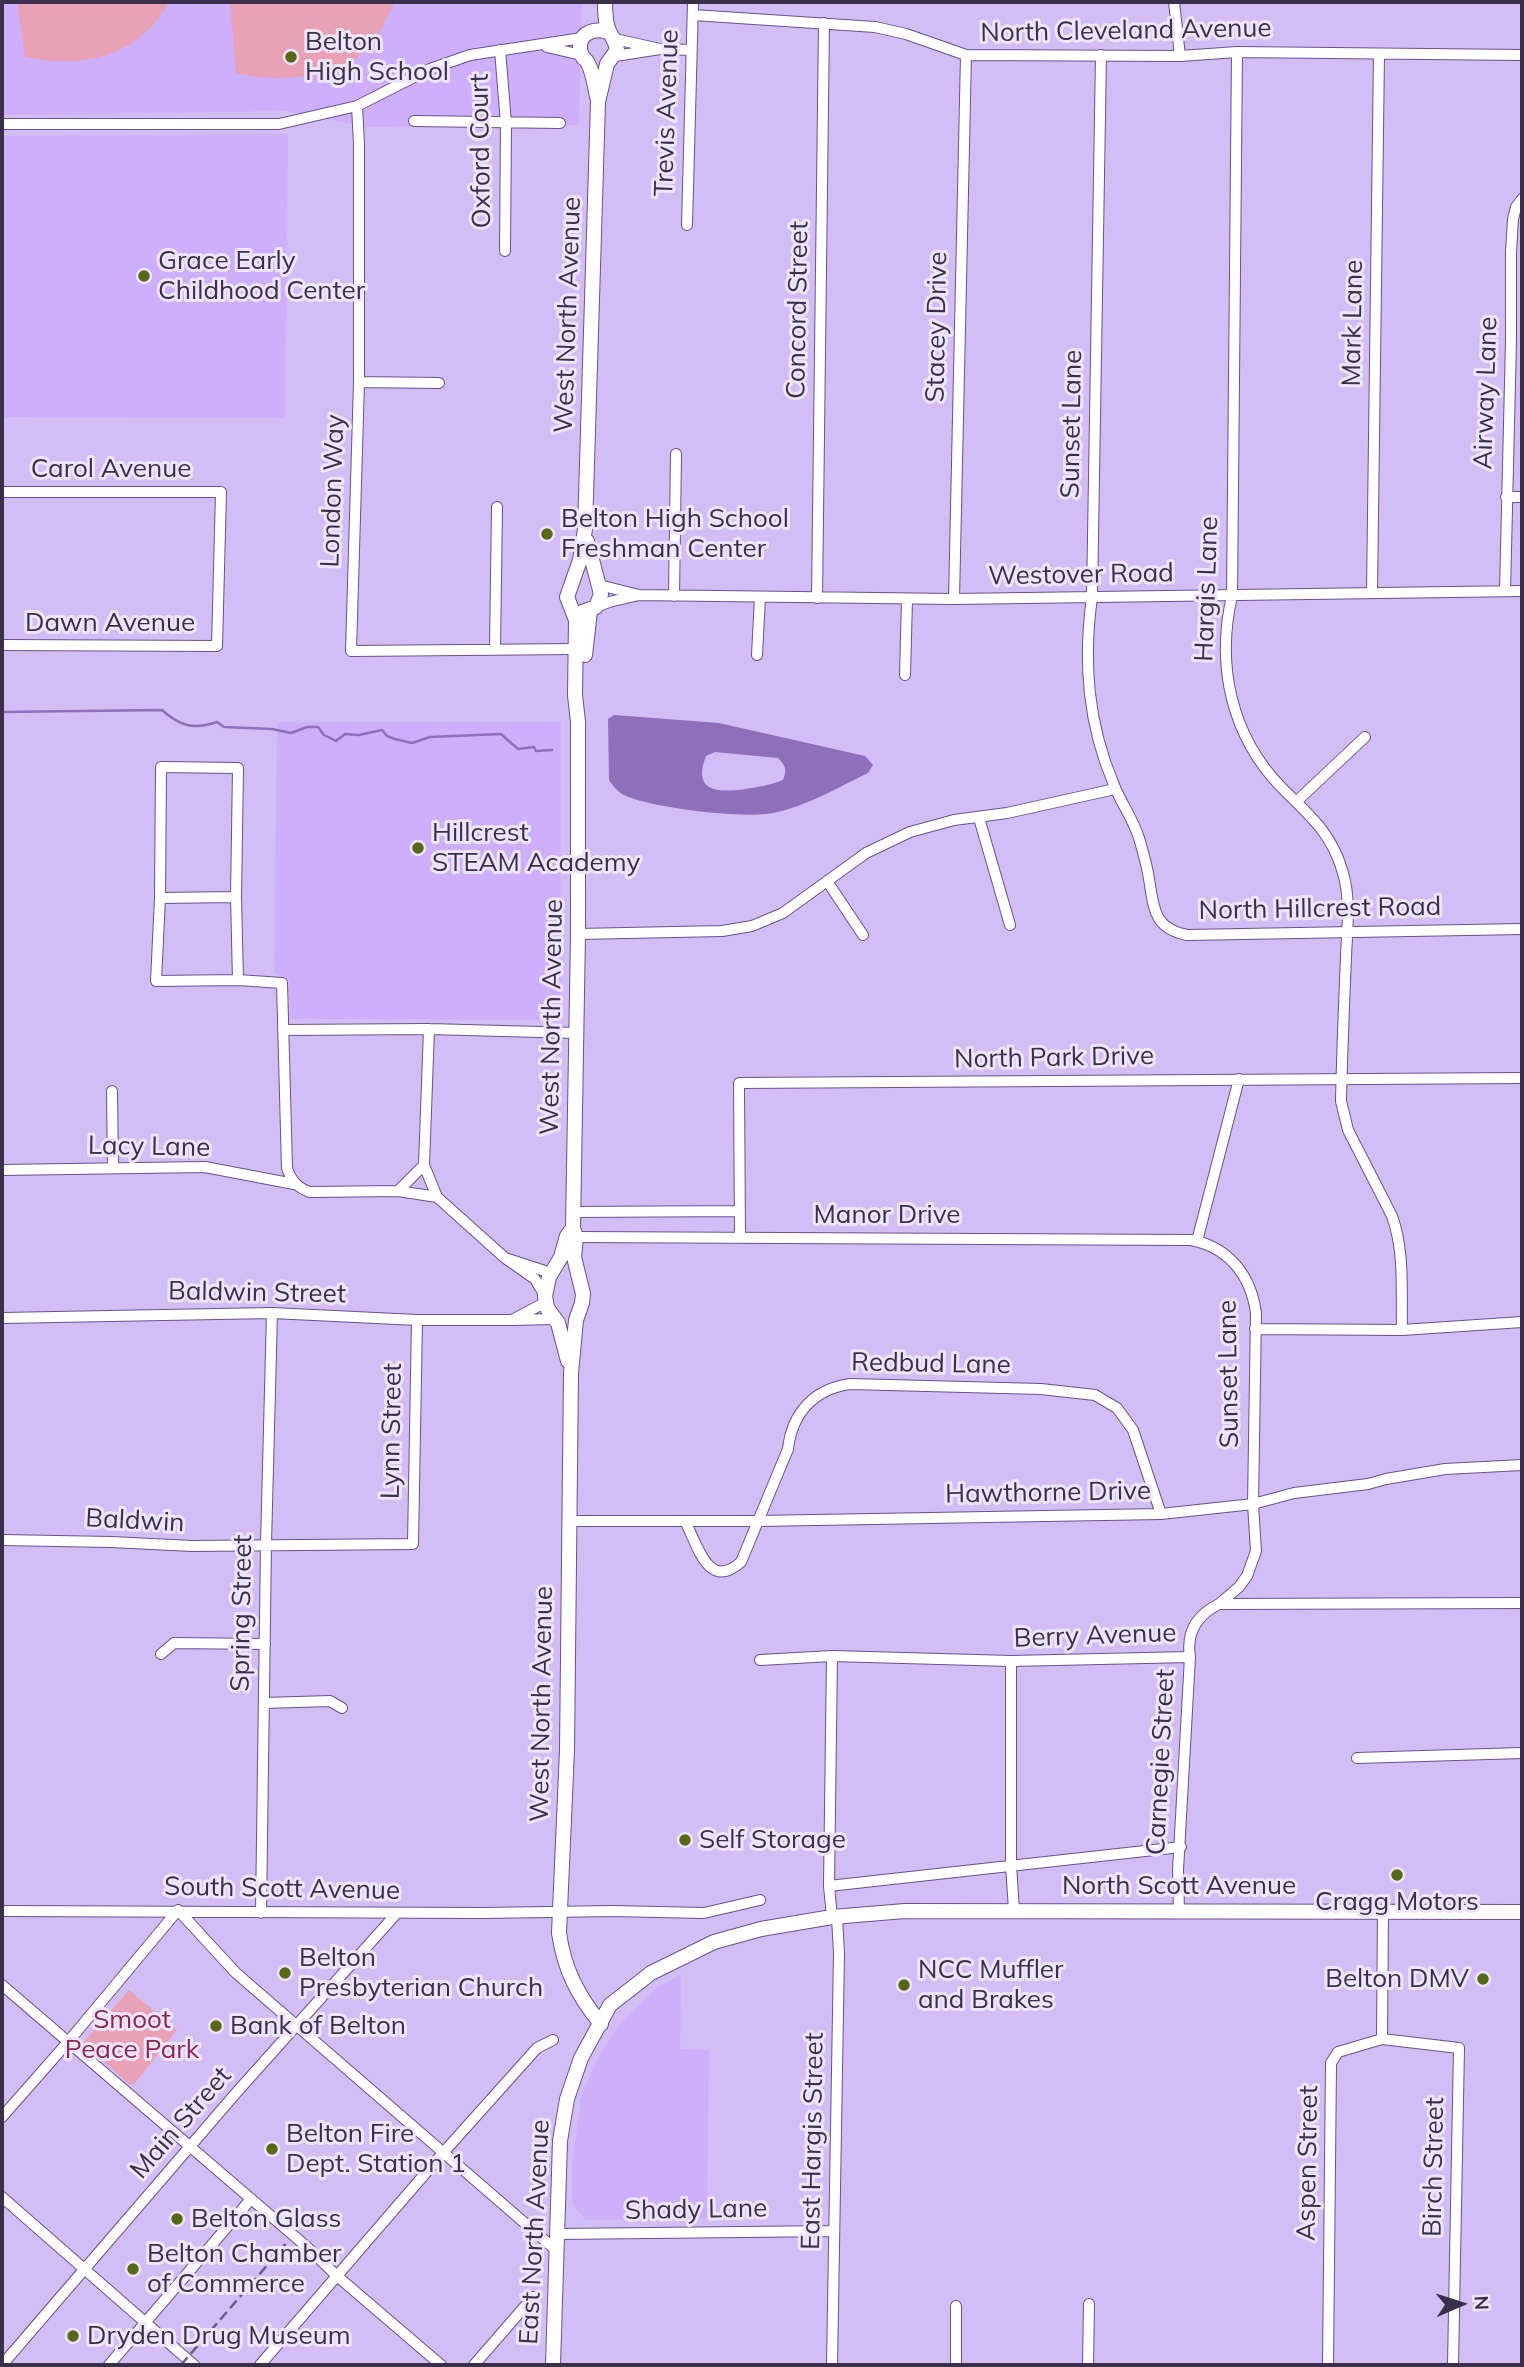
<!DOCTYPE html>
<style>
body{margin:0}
#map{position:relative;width:1524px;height:2367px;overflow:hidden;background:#d2bdf5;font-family:Mulish,sans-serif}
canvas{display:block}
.frame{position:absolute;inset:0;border:4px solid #3b304c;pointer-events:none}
.north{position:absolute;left:1426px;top:2269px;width:70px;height:70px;-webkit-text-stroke:5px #ede5fb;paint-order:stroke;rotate:87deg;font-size:19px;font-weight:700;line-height:28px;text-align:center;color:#3b304c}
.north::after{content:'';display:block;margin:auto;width:24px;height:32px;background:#3b304c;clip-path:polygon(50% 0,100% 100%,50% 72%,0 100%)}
</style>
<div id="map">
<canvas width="1524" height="2367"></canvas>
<div class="frame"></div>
<div class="north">N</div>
</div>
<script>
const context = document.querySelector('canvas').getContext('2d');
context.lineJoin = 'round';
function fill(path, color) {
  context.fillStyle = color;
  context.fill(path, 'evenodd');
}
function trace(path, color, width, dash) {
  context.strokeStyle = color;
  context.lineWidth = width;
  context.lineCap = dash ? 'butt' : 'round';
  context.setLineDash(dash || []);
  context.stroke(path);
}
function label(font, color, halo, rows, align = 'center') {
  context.font = font + ' Mulish,sans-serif';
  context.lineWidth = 6;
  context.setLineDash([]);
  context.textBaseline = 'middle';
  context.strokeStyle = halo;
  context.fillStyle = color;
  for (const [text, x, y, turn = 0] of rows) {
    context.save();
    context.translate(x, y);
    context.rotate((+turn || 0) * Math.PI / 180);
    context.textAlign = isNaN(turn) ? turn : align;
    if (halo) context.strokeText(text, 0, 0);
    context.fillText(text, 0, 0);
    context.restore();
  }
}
fill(new Path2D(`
 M2,2h580l-3,123 -212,2 -81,-16 -284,4z
 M288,134l-3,284 -283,-1v-281z
 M277,722h284l-1,298 -270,-1 -1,-39 -15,-7z
 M681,1974l-1,75 29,1 -2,168 -121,2 -14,-16v-39l9,-66 8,-21 9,-20 19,-30 38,-39z`), '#cdaffc');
fill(new Path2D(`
 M17,2h152c-30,55 -86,67 -144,55z
 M230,2h165c-8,15 -16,34 -28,47 -29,30 -93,34 -131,24z
 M129,1990l48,40 -42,53 -5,2 -47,-42z`), '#e9a2b5');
fill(new Path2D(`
 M614,715l105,8 146,33 8,9 -5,8c-31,15 -61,33 -95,40 -29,6 -123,-5 -149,-18 -7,-4 -11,-9 -15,-15l-1,-61zM715,752l63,6c8,8 9,12 5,22 -12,5 -25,7 -38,9 -27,4 -53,3 -39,-33z`), '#8e70ba');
trace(new Path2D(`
 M2,712l160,-2c18,16 31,20 55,12l7,5 48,2 19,4 16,-6h11l6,8 12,6 9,-7 14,1 23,-5 5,6 8,3 17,4 18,-6 71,-3 17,15 16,-2 2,4 16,-1`), '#8e70ba', 2.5);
const minor = new Path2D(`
 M1174,2l6,54
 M693,15l182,12 31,7 60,21 214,1 57,-4 285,3
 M615,39l45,10 -45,7
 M547,47l34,8
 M660,49l31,1
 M500,50l6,73 -1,128
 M1237,52l-5,544c-16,69 -1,140 50,192 28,28 50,45 61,85 8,27 4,56 3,84 -2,48 -4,96 -5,144l7,29 44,86c13,36 9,76 10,114
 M1101,55l-9,542c-9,66 -4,127 22,188 7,18 19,34 25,53 4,14 8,27 10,41 5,29 4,49 38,56l335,-6
 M357,106l2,38v238l-8,269 226,-2
 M414,121l146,2
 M2,124h277l78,-18 73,-37 40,-14 112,-17
 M687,225l6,-223
 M359,382l80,1
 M2,492h219l-4,154 -215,-1
 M1506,497h16
 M599,585l40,10 315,4 568,-8
 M1505,591l6,-250v-89l2,-33 3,-12 6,-8
 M1372,592l7,-538
 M674,596l2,-142
 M817,598l7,-575
 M954,599l12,-544
 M596,607l13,-5 30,-7
 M495,649l2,-142
 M757,655l3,-58
 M905,675l2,-76
 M1297,801l68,-64
 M979,818l31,107
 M827,881l36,54
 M160,898l76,-1
 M578,934l144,-3 30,-5 31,-13 83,-60 44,-21 44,-12 53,-7 108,-24
 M238,980l-2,-83 2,-129 -77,-1 -1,131 -4,83 82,-1 44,3 5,185c4,13 11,20 23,24l88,-1 39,6
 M429,1029l-5,136 13,32 68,61
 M283,1030l146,-1 148,4
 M112,1091l1,77
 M2,1170l203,-3 89,17
 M398,1191l26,-26
 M574,1212l166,-1
 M576,1237l615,3c38,7 60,36 65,73l-3,191 3,47 -9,25 -8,11 -20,17
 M740,1237l-1,-154 783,-5
 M1197,1241l42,-162
 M545,1296l-10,-17 -30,-21 46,15
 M546,1302l-34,18 41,-1
 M2,1318l270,-5 145,7h95
 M1255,1329l147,1 120,-8
 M570,1521h188l403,-7 92,-10 41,-11 74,-9 18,-5 59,-10 77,-4
 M685,1521c13,25 23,70 56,41l47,-113c4,-36 26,-60 62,-65l191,5 54,6 22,13 16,22 28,84
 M2,1540l109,2 81,4 221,-2 4,-224
 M161,1654l13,-11 91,1
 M832,1656l-3,230 3,31
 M760,1660l72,-4 179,5 179,-4
 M1011,1661v204l3,45
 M264,1703l66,-2 12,7
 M1357,1758l165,-5
 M829,1886l352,-39
 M2,1911l481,2 130,-2 91,2 56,-13
 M1179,1912l-1,-42 12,-213c-4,-25 7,-42 29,-53l303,-1
 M261,1913l5,-369 6,-231
 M2,1985l305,262 30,29 104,89
 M1382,2039l77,9 -6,317
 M2,2117l66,-75 110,-132 58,63 321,278
 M2,2197l192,168
 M558,2234l276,-3
 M956,2306v59
 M2,2365l234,-272 161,-180
 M109,2365l142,-166
 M260,2365l183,-212 94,-105 16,-8
 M474,2365l59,-68
 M832,2365l7,-412 -2,-36
 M1088,2365l1,-61
 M1328,2365l3,-302 7,-11 44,-13 1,-128`);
const major = new Path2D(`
 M597,97c-2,-11 -4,-24 -9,-34 -5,-8 -4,-1 -7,-10 -6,-19 14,-27 29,-20
 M582,612l14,-5 5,-13 -14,-53
 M585,655l5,-44
 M568,1361l-10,-38 -11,-15 -2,-12 4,-19 12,-20 6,-21 6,-8
 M601,2024c-23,-28 -37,-55 -42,-91l8,-183 4,-377 5,-53 6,-17 1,-9 -9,-37 2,-20 -3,-9 5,-294v-212l-3,-27 1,-75 -9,-23 13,-37 5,-31 13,-427 9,-38 10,-14c-1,-8 -3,-10 -7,-17 -5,-9 -5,-21 -5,-31
 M553,2365l7,-224 7,-42 14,-41 29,-53 41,-32 63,-31 47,-13 71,-12 73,-6 617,1`);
trace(minor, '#6a518f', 12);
trace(major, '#6a518f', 16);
trace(minor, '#fff', 10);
trace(major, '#fff', 14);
trace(new Path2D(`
 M181,2365l108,-125`), '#6c5e83', 2.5, [10, 5]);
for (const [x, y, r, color] of [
 [291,57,7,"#566915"],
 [144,276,7,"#566915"],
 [547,534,7,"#566915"],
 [418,848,7,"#566915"],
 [685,1840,7,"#566915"],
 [1397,1875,7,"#566915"],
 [285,1973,7,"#566915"],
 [1483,1979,7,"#566915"],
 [904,1985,7,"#566915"],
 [216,2026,7,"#566915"],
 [272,2149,7,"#566915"],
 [177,2219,7,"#566915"],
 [133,2269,7,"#566915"],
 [73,2336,7,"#566915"]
]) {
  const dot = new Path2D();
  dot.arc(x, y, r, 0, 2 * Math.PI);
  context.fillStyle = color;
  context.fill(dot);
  trace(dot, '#ede5fb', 2.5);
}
label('26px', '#3b304c', '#ede5fb', [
 ["North Cleveland Avenue",1126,31,-1],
 ["Trevis Avenue",667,113,-88],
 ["Oxford Court",481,151,-91],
 ["Concord Street",798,310,-89],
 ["West North Avenue",568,315,-88],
 ["Mark Lane",1353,323,-89],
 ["Stacey Drive",937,327,-89],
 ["Airway Lane",1486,393,-88],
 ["Sunset Lane",1072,424,-89],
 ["Carol Avenue",111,469],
 ["London Way",333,491,-88],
 ["Westover Road",1081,575,-1],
 ["Hargis Lane",1207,589,-88],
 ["Dawn Avenue",110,623],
 ["North Hillcrest Road",1320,909,-1],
 ["West North Avenue",552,1017,-89],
 ["North Park Drive",1054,1058,-1],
 ["Lacy Lane",149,1147,1],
 ["Manor Drive",887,1215],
 ["Baldwin Street",257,1293,1],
 ["Redbud Lane",931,1364,1],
 ["Sunset Lane",1229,1374,-91],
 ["Lynn Street",392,1431,-89],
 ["Hawthorne Drive",1048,1493,-1],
 ["Baldwin",135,1521,3],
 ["Spring Street",242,1613,-89],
 ["Berry Avenue",1095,1636,-2],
 ["West North Avenue",542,1704,-89],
 ["Carnegie Street",1161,1762,-87],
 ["North Scott Avenue",1179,1886],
 ["South Scott Avenue",282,1889,1],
 ["Main Street",181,2123,-49],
 ["East Hargis Street",813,2141,-89],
 ["Aspen Street",1308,2163,-89],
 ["Birch Street",1434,2167,-89],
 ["Shady Lane",696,2210,-1],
 ["East North Avenue",535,2232,-87]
]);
label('26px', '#3b304c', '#ede5fb', [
 ["Belton",305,42],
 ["High School",305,72],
 ["Grace Early",158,261],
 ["Childhood Center",158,291],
 ["Belton High School",561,519],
 ["Freshman Center",561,549],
 ["Hillcrest",432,833],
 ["STEAM Academy",432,863],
 ["Self Storage",699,1840],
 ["Cragg Motors",1397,1902,"center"],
 ["Belton",299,1958],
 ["Presbyterian Church",299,1988],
 ["NCC Muffler",918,1970],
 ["and Brakes",918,2000],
 ["Belton DMV",1469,1979,"right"],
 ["Bank of Belton",230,2026],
 ["Belton Fire",286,2134],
 ["Dept. Station 1",286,2164],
 ["Belton Glass",191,2219],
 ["Belton Chamber",147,2254],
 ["of Commerce",147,2284],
 ["Dryden Drug Museum",87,2336]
], 'left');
label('26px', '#8e264d', '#ede5fb', [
 ["Smoot",132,2020],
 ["Peace Park",132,2050]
]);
</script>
